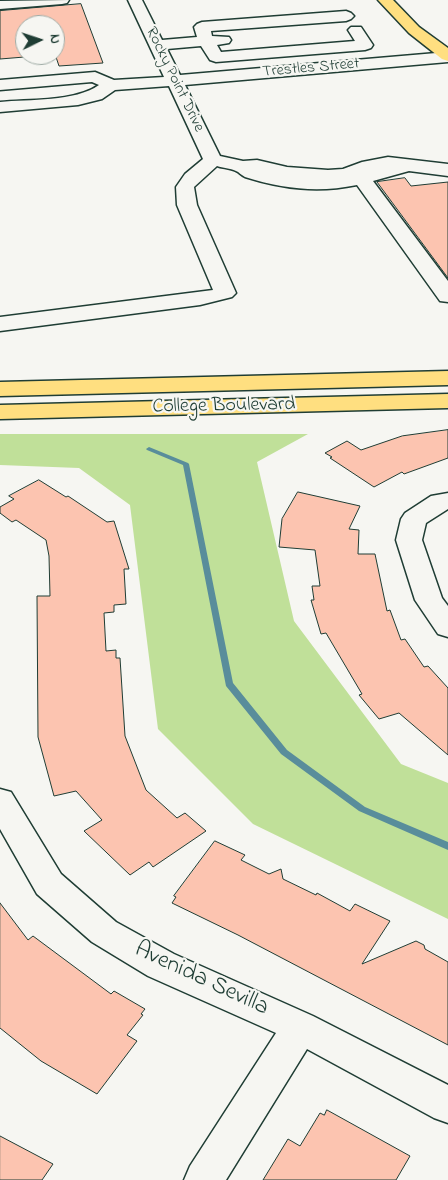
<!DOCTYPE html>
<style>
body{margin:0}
#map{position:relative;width:448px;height:1180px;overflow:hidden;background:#f6f6f2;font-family:"Indie Flower",sans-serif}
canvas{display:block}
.north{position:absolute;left:15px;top:15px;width:50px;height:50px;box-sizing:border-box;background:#f6f6f2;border:1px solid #a0aca6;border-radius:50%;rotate:86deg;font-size:14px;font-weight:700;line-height:20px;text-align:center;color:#1f3d34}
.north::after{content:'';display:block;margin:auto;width:18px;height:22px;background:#1f3d34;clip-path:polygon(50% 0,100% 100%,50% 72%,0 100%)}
</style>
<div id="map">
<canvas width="448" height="1180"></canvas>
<div class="north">N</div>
</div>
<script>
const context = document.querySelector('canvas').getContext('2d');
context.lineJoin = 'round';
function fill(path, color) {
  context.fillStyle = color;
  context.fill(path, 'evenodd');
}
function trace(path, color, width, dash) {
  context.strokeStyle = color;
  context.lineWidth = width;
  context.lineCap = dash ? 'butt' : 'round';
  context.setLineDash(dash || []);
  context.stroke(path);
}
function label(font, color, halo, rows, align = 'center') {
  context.font = font + ' "Indie Flower",sans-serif';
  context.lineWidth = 4.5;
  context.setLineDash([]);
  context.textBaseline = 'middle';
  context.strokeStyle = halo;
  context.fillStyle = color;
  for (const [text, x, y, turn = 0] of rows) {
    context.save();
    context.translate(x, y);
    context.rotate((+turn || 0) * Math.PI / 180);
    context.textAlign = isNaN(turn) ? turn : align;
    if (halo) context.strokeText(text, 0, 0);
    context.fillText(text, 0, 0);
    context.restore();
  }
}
fill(new Path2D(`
 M0,434h308l-51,28 37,159 107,143 47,19v136l-195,-95 -95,-95 -28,-224 -51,-37 -79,-3z`), '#c0e099');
fill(new Path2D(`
 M149,447l39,16 1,1 44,219 54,67 78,57 83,35v8l-89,-39 -78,-57 -55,-68 -43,-221 -36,-15 -1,-1z`), '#598d9b');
const building = new Path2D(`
 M81,4l22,59 -44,3 -4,-12v-29h-30v30h24l-49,4v-48z
 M405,178l6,8 37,-4v96l-71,-96z
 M448,430v28l-44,16 -2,-2 -28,15 -44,-29 2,-1 -7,-4 22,-12 14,9 41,-14z
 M39,480l27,17 2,-1 39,26 7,-1 15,48h-5l2,35 -12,1v7l-10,1 2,38 10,-1v8h4l5,78 21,54 31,28 8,-5 21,18 -53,36 -4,-5 -19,13 -46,-44 18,-11 -26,-29 -22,5 -16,-59 -1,-141h13l-1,-40 -3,-16 -30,-20 -4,2 -12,-9v-6l14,-8 -5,-3z
 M298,492l62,14 -11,23 10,1 -1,24h17l12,57 3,-1 11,30 4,-1 19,28 4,-1 20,22v67l-49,-42 -20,6 -20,-24 3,-1 -36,-61 -5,1 -10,-34h3l-2,-14h8l-5,-36 -36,-3 3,-28z
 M215,841l30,14 -4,5 28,14 12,-5 2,10 33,16 1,-2 33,18 5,-7 35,17 -28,43 54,-23 8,4 1,4 23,13v83l-210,-110 -66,-32 4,-6 -2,-1z
 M0,903l28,37 5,-4 78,58 3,-3 31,18 -4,5 2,1 -16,20 10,6 -40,53 -56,-33 -41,-33z
 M327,1110l83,46 -14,24h-133l25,-41 12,7 20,-33 4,2z
 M0,1136l53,28 -11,16h-42z`);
fill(building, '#fcc4b0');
trace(building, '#1f3d34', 1);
const minor = new Path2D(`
 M69,0l-2,3 -5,1 -62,5v-8z
 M128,0h14l20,40 35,-3 -3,-10 3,-3 5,-2 144,-11 5,2 3,3 -3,3 -5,2 -135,10 1,5 17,1 2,3 -2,3 -12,2 4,7 134,-11 -7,-11 3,-3h10l12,18 -2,3 -6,2 -149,12 -6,-2 -9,-14 -34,3 13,26 268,-23v10l-263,23 35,71 23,5 14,-1 30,7 41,3 15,-1 19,-7 26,-5 60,7v12l-39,-5 -36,10 75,100v21l-8,-1 -83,-116c-39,8 -74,4 -112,-8 -4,-2 -6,-5 -9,-6 -6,-3 -13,-3 -19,-5l-23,21 3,18 39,88 -4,4 -32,8 -200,26v-14l213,-27 -36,-85 -1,-18 9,-13 18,-15 -34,-73 -54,4 -13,9 -24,6 -78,7v-10c29,-3 75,0 99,-17l-7,-3 -92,8v-10l95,-8 19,8 50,-3z
 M448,493v16l-22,14 -4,17 20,58 6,8v31l-10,-3 -23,-34 -19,-60 5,-21 4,-6 26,-17z
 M0,789l11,3 50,82 55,48 58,32 139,62 135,69v38l-14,-5 -127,-69 -81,131h-42l6,-14 86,-133 -128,-57 -56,-34 -55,-48 -37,-65z`);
const major = new Path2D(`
 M378,0h15l26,27 29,21v13l-6,-2 -33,-26z
 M448,371v14l-448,11v-14z
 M448,394v14l-448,11v-14z`);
trace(minor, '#1f3d34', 3);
trace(major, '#1f3d34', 3);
fill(minor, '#f6f6f2');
fill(major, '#ffdf80');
label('16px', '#1f3d34', '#f6f6f2', [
 ["Trestles Street",311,69,-5],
 ["Rocky Point Drive",174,80,64]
]);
label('20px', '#1f3d34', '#f6f6f2', [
 ["College Boulevard",224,407,-1]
]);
label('24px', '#1f3d34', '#f6f6f2', [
 ["Avenida Sevilla",201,980,25]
]);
</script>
